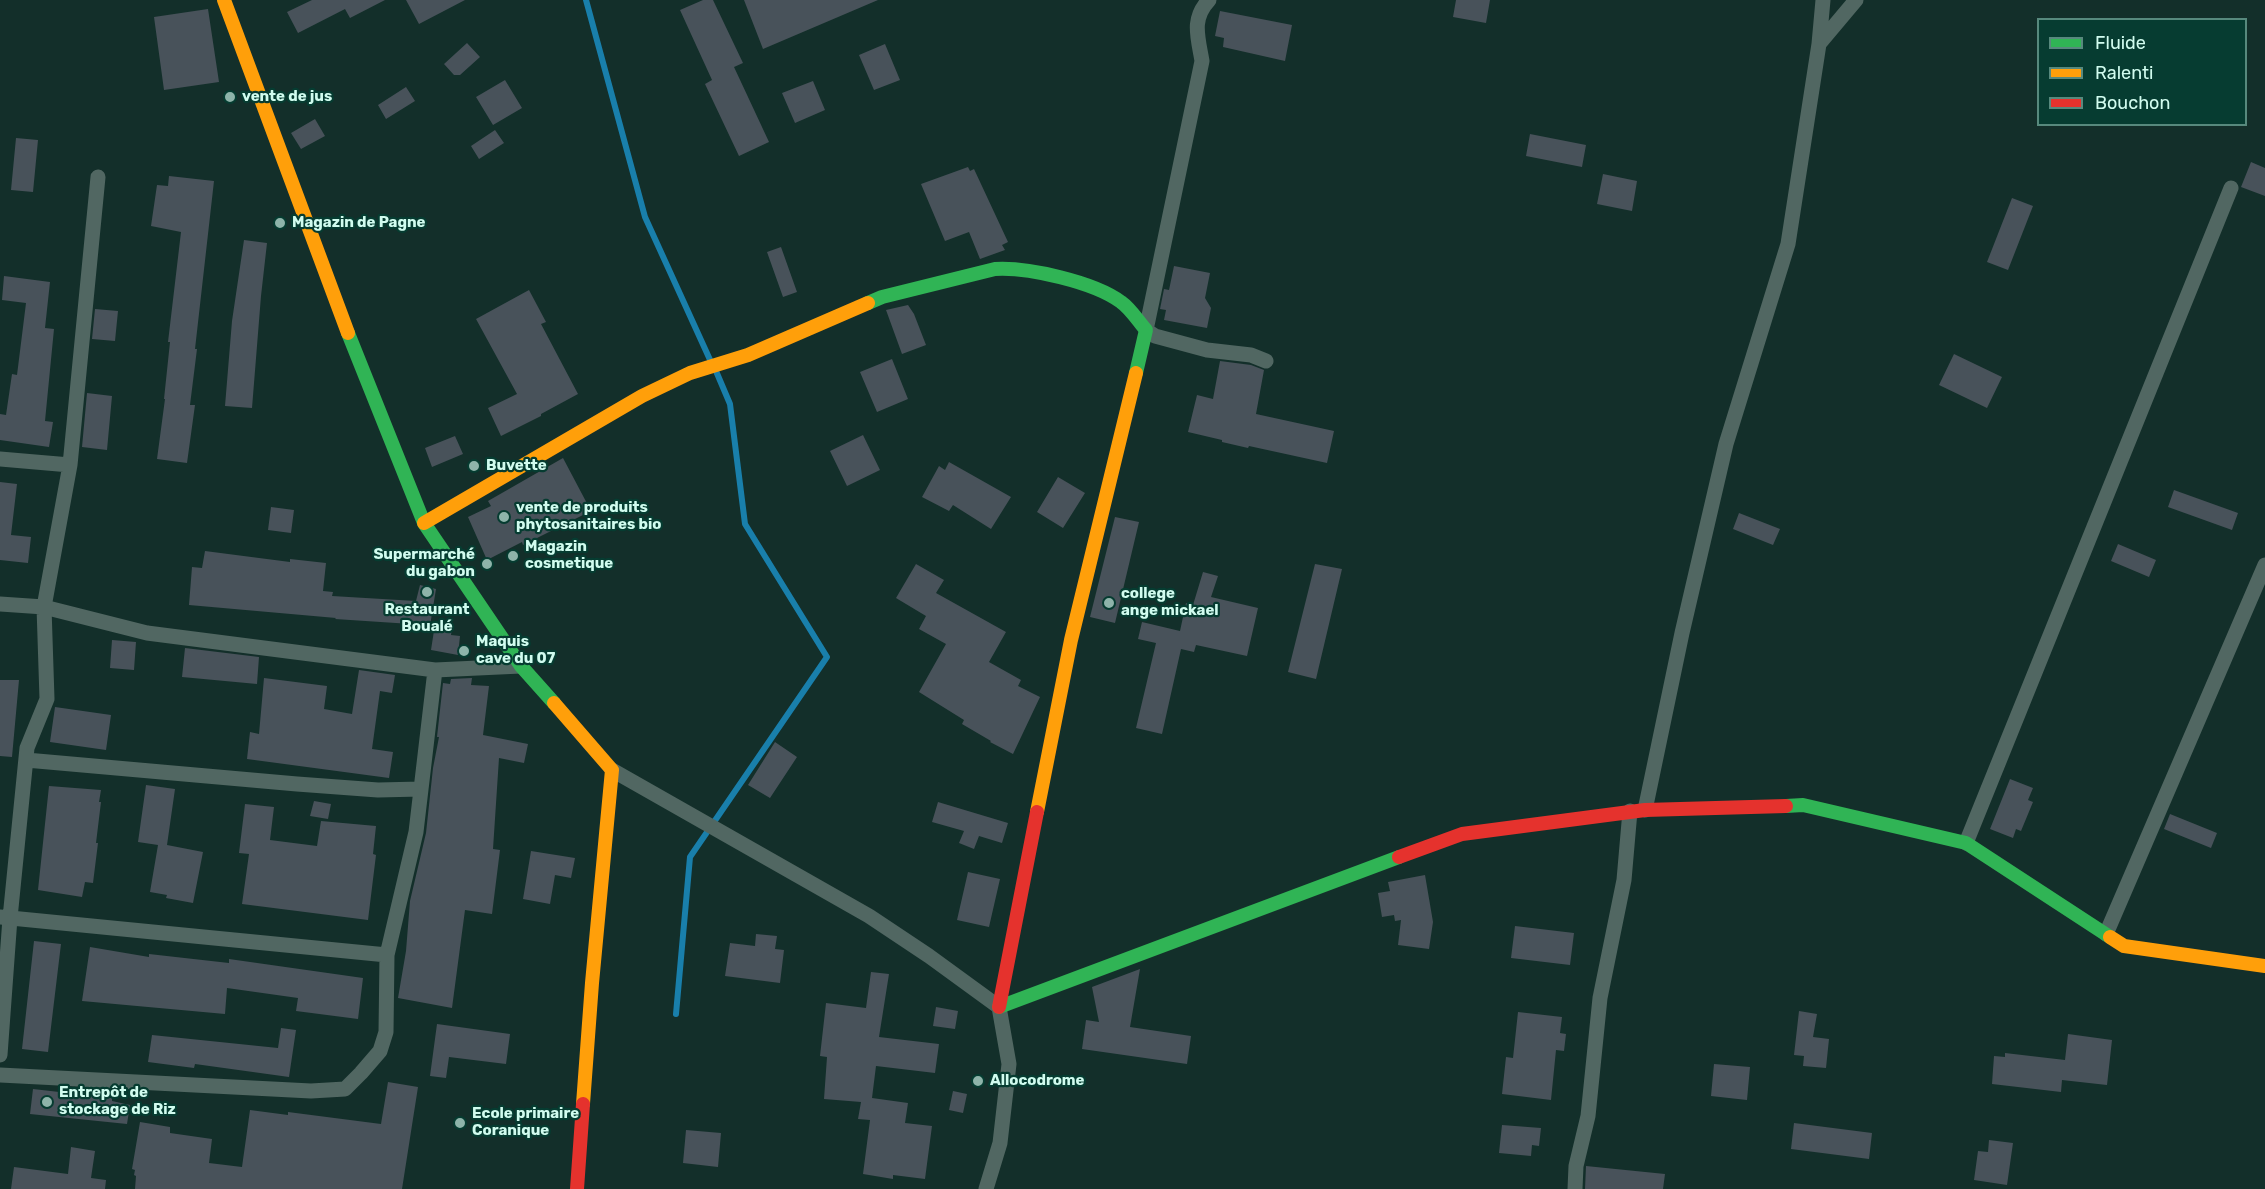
<!DOCTYPE html>
<meta charset="utf-8">
<style>
body{margin:0}
#map{position:relative;width:2265px;height:1189px;overflow:hidden;background:#132f2a;font-family:Rubik,sans-serif}
canvas{display:block}
.legend{position:absolute;left:2037px;top:18px;width:210px;height:108px;box-sizing:border-box;background:#063c31;border:2px solid #57897d;margin:0;padding:8px 10px;list-style:none;font-size:18px;color:#d1fcef}
.legend li{display:flex;align-items:center;gap:12px;height:30px}
.legend b{width:30px;border:2px solid #57897d}
</style>
<div id="map">
<canvas width="2265" height="1189"></canvas>
<ul class="legend">
<li><b style="height:8px;background:#30b455"></b>Fluide</li>
<li><b style="height:8px;background:#ff9f0a"></b>Ralenti</li>
<li><b style="height:8px;background:#e5322d"></b>Bouchon</li>
</ul>
</div>
<script>
const context = document.querySelector('canvas').getContext('2d');
context.lineJoin = 'round';
function trace(path, color, width, dash) {
  context.strokeStyle = color;
  context.lineWidth = width;
  context.lineCap = dash ? 'butt' : 'round';
  context.setLineDash(dash || []);
  context.stroke(path);
}
function fill(path, color) {
  context.fillStyle = color;
  context.fill(path, 'evenodd');
}
function label(font, color, halo, rows, align = 'center') {
  context.font = font + ' Rubik,sans-serif';
  context.lineWidth = 4.5;
  context.setLineDash([]);
  context.textBaseline = 'middle';
  context.strokeStyle = halo;
  context.fillStyle = color;
  for (const [text, x, y, turn = 0] of rows) {
    context.save();
    context.translate(x, y);
    context.rotate((+turn || 0) * Math.PI / 180);
    context.textAlign = isNaN(turn) ? turn : align;
    if (halo) context.strokeText(text, 0, 0);
    context.fillText(text, 0, 0);
    context.restore();
  }
}
trace(new Path2D(`
 M586,0l59,217 66,145
 M676,1014l14,-157 137,-200 -82,-133 -15,-120 -14,-33`), '#197fab', 6);
fill(new Path2D(`
 M312,0h73l-35,18 -5,-9 -47,24 -11,-21z
 M406,0h59l-46,24z
 M703,0h10l30,63 -9,4 35,75 -30,14 -34,-72 7,-4 -32,-70z
 M744,0h134l-115,49z
 M1456,0h34l-4,23 -33,-6z
 M208,9l11,73 -55,8 -10,-73z
 M1220,11l72,14 -7,36 -62,-14 1,-9 -9,-2z
 M467,43l13,14 -20,18h-6l-10,-11z
 M885,44l15,36 -26,10 -15,-35z
 M505,80l17,28 -29,17 -17,-28z
 M813,81l12,29 -30,13 -13,-30z
 M406,87l9,14 -29,18 -8,-14z
 M315,119l10,17 -24,13 -10,-16z
 M495,130l9,13 -25,16 -8,-13z
 M1530,134l56,11 -4,22 -56,-11z
 M16,138l22,2 -5,52 -22,-2z
 M2251,162l14,6v28l-24,-9z
 M968,167l2,4 4,-2 34,73 -6,3 3,5 -25,9 -11,-27 -24,9 -24,-57z
 M1603,174l34,7 -5,30 -35,-7z
 M169,176l45,5 -19,168h2l-7,56h5l-8,58 -30,-4 8,-60h-1l6,-57h-2l13,-110 -30,-6 6,-41 11,1z
 M2012,198l21,8 -25,64 -21,-8z
 M244,240l23,3 -6,53 -9,112 -27,-2 7,-85z
 M781,247l16,45 -14,5 -16,-45z
 M1174,266l36,7 -5,25 6,10 -4,20 -43,-8 2,-10 -6,-1 4,-20 5,1z
 M4,276l46,6 -5,46 9,1 -9,92 8,1 -4,25 -49,-7v-26l6,1 6,-41 5,1 9,-72 -24,-3z
 M529,290l17,32 -5,2 37,70 -37,20v2l-40,20 -13,-28 29,-14 -41,-75z
 M908,305l6,9 12,31 -24,9 -16,-44z
 M95,309l23,2 -3,30 -23,-2z
 M1954,354l48,23 -15,31 -48,-23z
 M892,359l16,40 -31,13 -17,-40z
 M1220,361l31,4 13,5 -8,44 78,17 -7,32 -78,-17 -1,2 -26,-6v-2l-34,-8 9,-37 16,4z
 M87,393l25,3 -5,54 -25,-3z
 M863,435l17,35 -33,16 -17,-35z
 M455,436l8,18 -31,13 -7,-19z
 M563,458l28,53 -68,34 -1,-3 -35,18 -19,-43 23,-11 -3,-5z
 M949,462l62,35 -20,32 -38,-24 -4,6 -27,-14 17,-31 6,4z
 M1058,477l27,16 -22,35 -26,-16z
 M0,482l17,2 -6,51 20,2 -3,26 -28,-3z
 M2174,490l64,23 -6,17 -64,-23z
 M271,507l23,3 -3,23 -23,-3z
 M1739,513l41,16 -7,16 -40,-16z
 M1115,517l24,5 -24,101 -25,-6z
 M2118,544l38,16 -7,17 -38,-16z
 M205,551l85,11v-3l36,4 -3,28 10,1 -1,4 84,5 4,-16 16,4 -7,43 -19,-2 1,-6 -76,-5 1,-1 -147,-13 3,-38 10,1z
 M916,564l28,16 -8,13 70,39 -17,30 32,18 -3,6 22,11 -27,57 -23,-12 1,-1 -29,-17 2,-4 -45,-28 27,-48 -27,-15 7,-13 -30,-18z
 M1315,564l27,5 -26,110 -28,-7z
 M1203,572l15,4 -7,21 47,11 -11,48 -51,-11 -2,7 -13,-3 -19,85 -26,-6 20,-85 -18,-4 4,-17 38,9 6,-28 7,2z
 M435,624l17,3 -1,8 9,1 -2,19 -27,-5z
 M112,640l24,2 -2,28 -24,-2z
 M185,648l74,9 -2,27 -75,-7z
 M359,670l36,5 -3,18 -12,-2 -8,58 21,3 -4,26 -142,-19 3,-27 9,2 5,-56 63,8 -3,23 28,5z
 M472,678l-1,7 18,1 -6,49 45,9 -4,19 -25,-5 -6,91 7,1 -8,64 -27,-4 -13,98 -54,-10 8,-47 4,-50 16,-68 7,-65 6,-31h-2l6,-54 7,1 1,-5z
 M0,680h19l-7,77 -12,-1z
 M55,707l56,8 -5,35 -56,-8z
 M775,742l22,15 -27,41 -22,-13z
 M2010,779l23,9 -5,12 5,2 -12,29 -5,-2 -3,9 -23,-9z
 M146,785l29,4 -8,56 36,7 -10,51 -27,-5 1,-3 -17,-3 8,-47 -20,-3z
 M49,786l52,4 -2,12h2l-5,41h2l-5,40 -8,-1 -3,15 -44,-7z
 M314,801l17,3 -3,15 -18,-3z
 M938,802l70,21 -6,20 -23,-7 -5,13 -15,-6 5,-12 -32,-9z
 M245,804l29,3 -4,33 47,6 4,-25 55,5 -3,28 3,1 -8,65 -126,-16 7,-50 -10,-1z
 M2170,814l47,19 -6,15 -47,-19z
 M531,851l44,7 -4,20 -16,-3 -5,29 -27,-5z
 M968,872l32,7 -11,48 -32,-7z
 M1425,875l8,47 -4,27 -31,-4 3,-25 -6,1 -1,-6 -12,2 -4,-24 12,-2 -2,-9z
 M1515,926l59,7 -4,32 -59,-7z
 M756,934l21,2 -2,13 9,1 -4,33 -55,-7 5,-33 25,3z
 M34,941l27,3 -13,108 -26,-3z
 M90,947l59,10v-3l80,9v-4l134,19 -5,41 -62,-8 2,-13 -71,-10 -2,26 -143,-13z
 M1140,969l-10,58 61,9 -4,28 -105,-15 4,-29 13,2 -7,-35z
 M871,972l18,2 -10,63 60,7 -4,29 -59,-7 -4,32 36,5 -3,20 27,3 -7,53 -32,-4v4l-30,-5 7,-54 -12,-1 3,-17 -37,-3 3,-42 -7,-1 6,-53 40,5z
 M936,1007l22,4 -3,18 -22,-3z
 M1799,1011l18,3 -4,23 16,2 -3,29 -23,-2 1,-10 -10,-1z
 M1518,1012l44,5 -2,16 6,1 -2,17 -8,-1 -5,50 -49,-6 4,-37 7,1z
 M437,1024l73,10 -4,30 -57,-7 -3,21 -16,-2z
 M281,1028l15,2 -7,47 -94,-13 -1,4 -46,-6 4,-27 126,13z
 M2068,1034l44,6 -5,45 -45,-5 -1,12 -69,-8 2,-28 11,1v-4l60,7z
 M1714,1064l36,3 -3,33 -36,-4z
 M388,1082l30,5 -16,102h-267l1,-13 -2,-1 1,-5 -3,-1 8,-47 30,5v6l42,6 -3,24 33,4 8,-57 38,5v-3l93,12z
 M33,1089l79,9v3l18,4 -3,19 -97,-10z
 M953,1091l14,3 -4,19 -14,-3z
 M1794,1123l78,10 -3,26 -78,-10z
 M1502,1125l39,3 -2,18 -7,-1 -1,11 -32,-3z
 M686,1130l35,3 -3,34 -35,-4z
 M1989,1140l24,3 -6,42 -33,-5 4,-29 10,1z
 M71,1147l24,4 -4,27 15,2 -1,9h-94l3,-22 54,7z
 M1586,1166l79,8 -2,15h-78z`), '#48525a');
trace(new Path2D(`
 M1209,0c-18,19 -11,37 -7,61l-56,269 9,6 52,14 44,5 15,6
 M1819,44l4,-44
 M0,459l70,6
 M0,604l44,3 103,26 288,37 86,-4
 M26,760l271,24 81,6 43,-1
 M612,770l257,146 60,40 70,51 10,57 -9,79 -14,46
 M1645,810l37,-177 44,-189 62,-200 31,-200 37,-44
 M1966,843l265,-655
 M0,917l387,38
 M2106,934l159,-369
 M0,1055l10,-137 17,-170 20,-49 -3,-92 26,-142 28,-288
 M0,1075l311,16 34,-2 16,-16 19,-22 6,-19 1,-77 29,-123 19,-162
 M1575,1189l1,-23 12,-50 12,-118 24,-118 6,-69`), '#516762', 15);
trace(new Path2D(`
 M868,303l14,-6 113,-28c33,-2 99,13 126,33 10,7 17,19 25,28l-10,43
 M348,333l76,190 97,143 33,37
 M1786,806l17,-1 163,38 144,94
 M999,1007l400,-150`), '#30b455', 14);
trace(new Path2D(`
 M224,0l124,333
 M424,523l218,-127 48,-23 58,-18 120,-52
 M554,703l58,67 -20,213 -9,121
 M1037,812l34,-172 65,-267
 M2110,937l14,9 141,20`), '#ff9f0a', 14);
trace(new Path2D(`
 M1399,857l63,-23 183,-24 141,-4
 M999,1007l38,-195
 M577,1189l6,-85`), '#e5322d', 14);
for (const [x, y, r, color] of [
 [230,97,6,"#8eb4aa"],
 [280,223,6,"#8eb4aa"],
 [474,466,6,"#8eb4aa"],
 [504,517,6,"#8eb4aa"],
 [513,556,6,"#8eb4aa"],
 [487,564,6,"#8eb4aa"],
 [427,592,6,"#8eb4aa"],
 [1109,603,6,"#8eb4aa"],
 [464,651,6,"#8eb4aa"],
 [978,1081,6,"#8eb4aa"],
 [47,1102,6,"#8eb4aa"],
 [460,1123,6,"#8eb4aa"]
]) {
  const dot = new Path2D();
  dot.arc(x, y, r, 0, 2 * Math.PI);
  context.fillStyle = color;
  context.fill(dot);
  trace(dot, '#063c31', 2);
}
label('bold 15px', '#d1fcef', '#063c31', [
 ["vente de jus",242,97],
 ["Magazin de Pagne",292,223],
 ["Buvette",486,466],
 ["vente de produits",516,508],
 ["phytosanitaires bio",516,525],
 ["Magazin",525,547],
 ["cosmetique",525,564],
 ["Supermarché",475,555,"right"],
 ["du gabon",475,572,"right"],
 ["college",1121,594],
 ["ange mickael",1121,611],
 ["Restaurant",427,610,"center"],
 ["Boualé",427,627,"center"],
 ["Maquis",476,642],
 ["cave du 07",476,659],
 ["Allocodrome",990,1081],
 ["Entrepôt de",59,1093],
 ["stockage de Riz",59,1110],
 ["Ecole primaire",472,1114],
 ["Coranique",472,1131]
], 'left');
</script>
